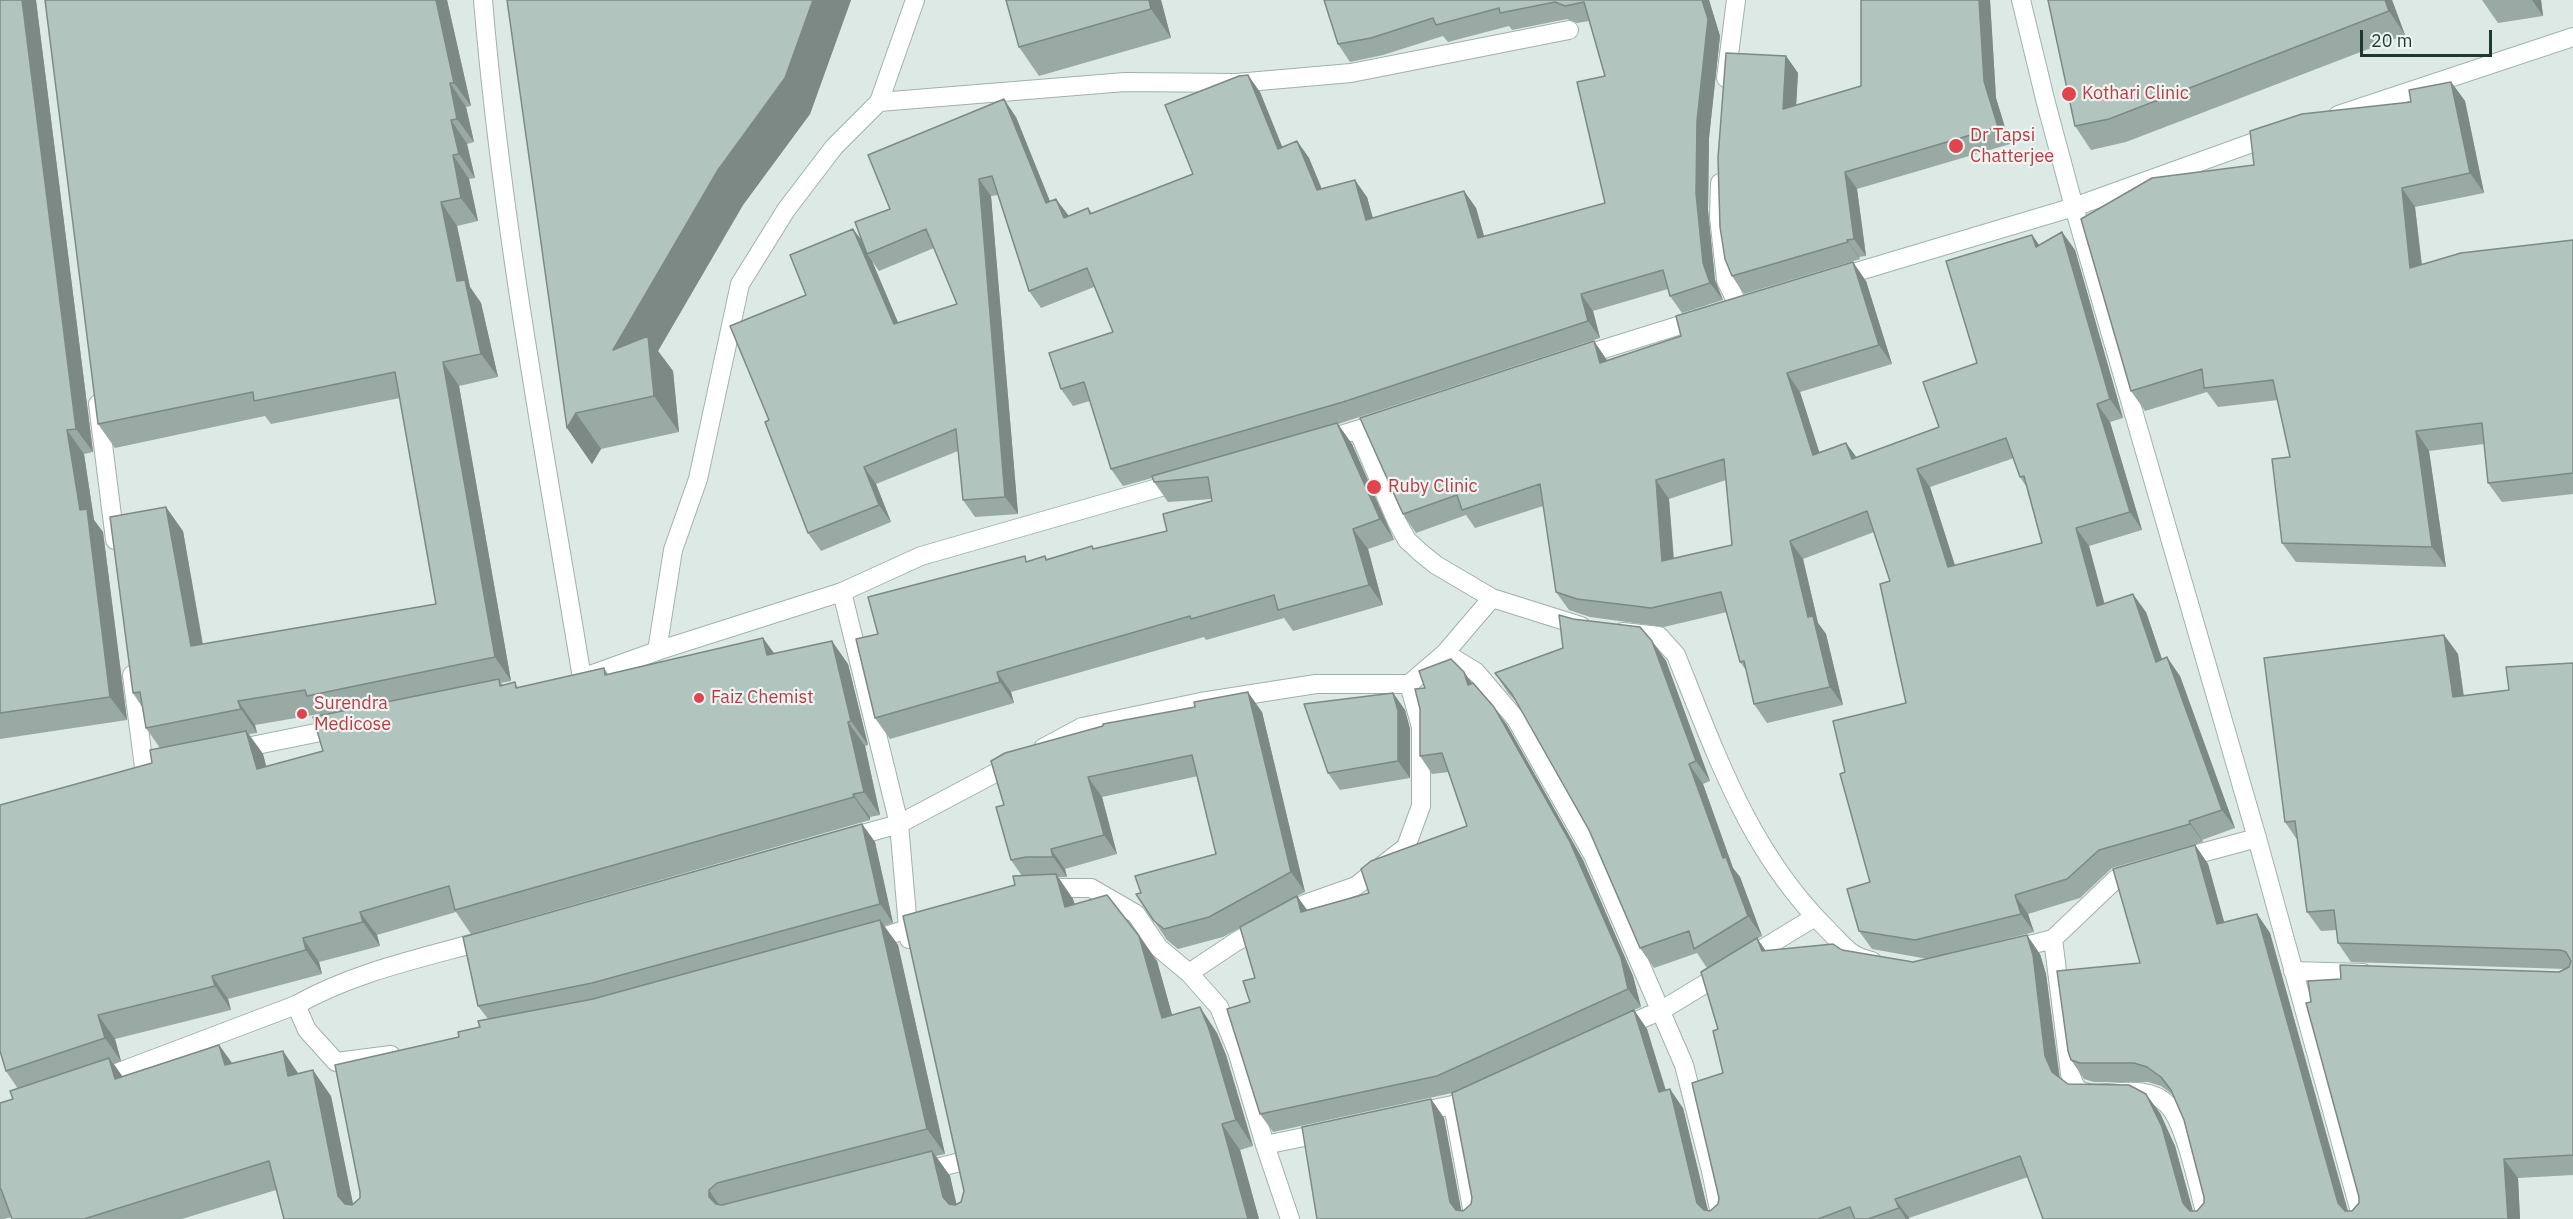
<!DOCTYPE html>
<style>
body{margin:0}
#map{position:relative;width:2573px;height:1219px;overflow:hidden;background:#dde9e5;font-family:"IBM Plex Sans",sans-serif}
canvas{display:block}
.scale{position:absolute;left:2360px;top:30px;width:132px;height:27px;box-sizing:border-box;border:3px solid #1e3934;border-top:0;padding-left:8px;font-size:18px;line-height:21px;white-space:nowrap;color:#1e3934;-webkit-text-stroke:4px #edf6f2;paint-order:stroke}
</style>
<div id="map">
<canvas width="2573" height="1219"></canvas>
<div class="scale">20 m</div>
</div>
<script>
const context = document.querySelector('canvas').getContext('2d');
context.lineJoin = 'round';
function trace(path, color, width, dash) {
  context.strokeStyle = color;
  context.lineWidth = width;
  context.lineCap = dash ? 'butt' : 'round';
  context.setLineDash(dash || []);
  context.stroke(path);
}
function fill(path, color) {
  context.fillStyle = color;
  context.fill(path, 'evenodd');
}
function label(font, color, halo, rows, align = 'center') {
  context.font = font + ' "IBM Plex Sans",sans-serif';
  context.lineWidth = 4.5;
  context.setLineDash([]);
  context.textBaseline = 'middle';
  context.strokeStyle = halo;
  context.fillStyle = color;
  for (const [text, x, y, turn = 0] of rows) {
    context.save();
    context.translate(x, y);
    context.rotate((+turn || 0) * Math.PI / 180);
    context.textAlign = isNaN(turn) ? turn : align;
    if (halo) context.strokeText(text, 0, 0);
    context.fillText(text, 0, 0);
    context.restore();
  }
}
const street = new Path2D(`
 M483,0c19,228 62,453 99,678
 M1726,78l10,-78
 M879,102l246,-20 111,1 115,-10 218,-43
 M1720,183l-1,34 7,63 13,27
 M98,404l17,136
 M1358,430l39,92 10,18 13,12 16,13 56,33 89,28
 M842,592l57,232 10,115
 M1623,632l36,4 17,19c41,101 73,197 152,275 15,15 22,27 44,31
 M657,651l16,-101 25,-71 42,-195 46,-74 48,-63 45,-45 36,-102
 M1445,653l31,19 40,47 77,136 91,210 27,106 10,48
 M132,675l12,92
 M1043,748l39,-21 119,-25 115,-18h93
 M845,839l54,-15 117,-62
 M2179,859l78,-21
 M1041,888h50l45,26 23,34 30,25 30,34 18,44 28,94 25,74
 M2053,939l17,135c2,3 3,9 6,13 15,18 65,-10 92,18 18,19 31,87 39,114
 M867,942l62,-20
 M2010,950l43,-11 63,-60 23,-7
 M2293,971l70,2
 M1189,973l48,-32 68,-37 51,-18 50,-39 15,-41v-79l-12,-43 36,-31 47,-55
 M296,1005l11,25 29,32 55,-7
 M1618,1029l44,-19 153,-93
 M98,1080l198,-75c58,-33 126,-47 190,-65
 M1453,1105l21,114
 M1413,1113l40,-8 22,-11
 M1265,1145l63,-13
 M921,1172l39,-10`);
const secondary = new Path2D(`
 M2021,0l25,103 28,104 183,631 105,381
 M2338,115l235,-78
 M1836,278l238,-71 200,-72
 M1578,357l122,-38
 M1321,441l65,-20
 M582,678l75,-27 185,-59 79,-36 261,-75
 M232,750l108,-22`);
trace(street, '#a0b1ac', 20);
trace(secondary, '#9cb5ae', 20);
trace(street, '#fff', 18);
trace(secondary, '#fff', 18);
fill(new Path2D(`
 M0,0l36,1 57,451 -9,2 10,66 9,12 24,188 -127,19z
 M45,0h402l24,106 -5,1 8,35 -7,2 8,34 -6,1 9,42 -21,5 13,61 11,16 17,74 -39,9 52,295 -10,2 2,2 12,-3 3,6 86,-20 4,6 155,-36 11,15 74,11 20,81 -3,1 15,69 -10,2v3l-399,114 -15,-22 -79,23 3,11 -61,16 3,12 -94,25 3,11 -116,29 6,22 -7,3 9,13 96,-32 13,18 51,-12 15,23 33,22 22,108 7,-6 99,-161 21,-10 8,-8 -10,-13 384,-182 13,18 18,81 -9,3 14,19 47,209 -9,2 14,20 6,28 5,-2 3,-11 51,-306 7,-9 -11,-16 -7,-55 258,-93 43,180 -8,4 10,14 62,-17 98,-67 -18,-54 -17,2 -12,-18 52,-73 35,42 76,135 50,116 8,31 -7,3 13,19 19,61 17,18 25,103h2l8,-7 5,-131 -5,-44 -11,-61 -10,-15 -43,15 -14,-20 -51,-118 -71,-126 -10,-11 -13,-20 157,-32 14,20 44,120 -7,3 30,84 7,9 22,59 -5,3 9,12 76,-1 71,12 127,-8 6,20 14,104 8,6 92,29 15,33 18,65h4l7,-8v-6l-20,-77 -11,-25 -12,-9 -13,-4h-54l-10,-3 -13,-19 69,-97 55,-118 13,19 16,58 33,-8 13,19 78,278h4l207,-239 7,-3 -215,-7 -13,-19 -2,-13 -15,1 -14,-19 -9,-71 -13,-19 159,-187 14,19 6,42 45,-6 64,-27v512l-55,3 2,41h-477l-15,-42 -119,41v1h-592l114,-120 13,19 17,93h2l8,-7 1,-6 -20,-105 -179,39 -13,-18 -10,-112 5,-24 -15,-50 -17,9 -45,12 -11,-9 -31,-46 5,-1 75,-39 -18,-78 -96,21 15,57 -52,15 2,8h-9l15,22 2,5 64,32 18,25 15,54 45,18 9,22 27,91 -13,4 19,69h-975l-8,-29 -94,29h-170l-1,-2 -7,2h-4v-116l13,-4 5,-10 -12,-18 154,-323 -14,-20 -4,-21 -9,-14 50,-162 20,113 233,-40 -36,-206 -129,26 -6,-8 -150,32 -17,-24zM319,714l2,2 2,35 -57,15 -3,-12 -14,-20 8,-1 -2,-8z
 M507,0h344l-41,114 -67,91 -85,146 15,20 6,61 -78,17 -9,15 -25,-36z
 M1006,0h155l10,38 -132,38 -20,-29z
 M1324,0h385l11,36 -11,102 -1,72 7,70 8,20 -41,13 -12,-17 -2,-7 -75,22 7,27 -262,86 14,20 42,96 -26,9 15,56 -90,26 -9,-13 -78,22 -2,-3 -193,55 3,11 -124,36 -15,-21 3,-84 150,-73 17,-5 2,3 45,-13 2,3 73,-18 45,-30v-2l-44,3 -14,-20 -2,-4 -29,8 -12,-17 -21,-68 -17,5 -12,-17 52,-57 -19,-45 -53,21 -12,-17 -31,-96 -7,1 27,318 -43,3 -12,-17 -5,-49 -82,33 15,38 -70,29 -13,-18 -39,-113 37,-125 47,-66 9,12 28,-32 126,-92 34,85 18,14 20,-8 4,5 101,-39 67,-82 22,55 15,-6 12,17 13,31 45,8 6,21 91,-27 12,17 8,29 121,-34v-127l-16,-55 -12,2 -10,-4 -55,11 -3,-4 -61,16 -5,-6 -60,19 -33,7 -12,-18zM934,248l23,56 -59,19 -26,-62 7,10z
 M1861,0h129l6,98 14,46 -153,45 9,67 -7,1 1,2 -116,35 -12,-18 54,-220 12,17 -2,32 65,-19z
 M2392,0l13,35 -279,107 -35,8 -16,-24z
 M2482,0h60h-1l2,16 -45,7z
 M2451,82l14,19 19,92 -69,14 7,57 151,-24v254l-71,8 -14,-19 -4,-39 -55,7 17,116 -150,-5 -14,-19 8,-86 -12,-57 -60,7 -11,-15 -62,19 -14,-20 123,-226 157,-63z
 M2062,232l13,18 48,168 -13,4 32,108 -53,16 15,57 42,9 16,47 18,17 55,152 -33,12 1,2 -91,26 -32,30 -52,16 6,18 -106,27 -56,-10 -13,-18 11,-49 -25,-110 61,-69 -16,-122 -16,-49 -71,27 15,64 8,11 17,71 -76,18 -13,-19 -8,-34 -6,-8 -13,-50 -63,15 -74,-10 -21,-7 -13,-18 -13,-86 -68,22 -9,-13 -50,18 -13,-19 204,-154 259,-79 26,83 -92,28 19,60 27,-9 11,15 82,-31 38,-64 55,-128 7,10zM2014,458l6,19 6,9 16,57 -87,22 -25,-78zM1726,480l6,65 -58,13 -5,-59z
 M1393,693l12,17 5,19v49l-70,12 -12,-17z`), '#99a9a3');
fill(new Path2D(`
 M22,0h14l57,452 -17,-23z
 M436,0h11l24,106 -17,-23z
 M813,0h38l-41,114 -67,91 -85,146 15,20 6,61 -25,-36 -41,-46z
 M1149,0h12l10,38 -20,-29z
 M1702,0h7l11,36 -11,102 -1,72 7,70 8,20 -13,-17 -7,-20 -7,-70 1,-72z
 M1979,0h11l6,98 14,46 -12,-17 -14,-46z
 M2385,0h7l13,35 -16,-24z
 M2532,0h9l2,16z
 M1786,56l12,17 -3,53 -12,-17z
 M1248,75l12,17 30,74 -12,-17z
 M2451,82l14,19 19,92 -14,-20z
 M450,83l16,24 8,35 -17,-23z
 M1004,99l12,18 42,104 -12,-18z
 M451,120l16,24 8,34 -16,-24z
 M1297,141l12,17 20,49 -12,-17z
 M453,155l16,24 9,42 -17,-23z
 M1845,172l12,17 9,67 -12,-17z
 M979,179l12,17 27,318 -13,-17z
 M1355,180l12,17 11,40 -12,-17z
 M2402,188l13,19 9,80 -14,-19z
 M1464,191l12,17 14,48 -12,-18z
 M1056,199l13,17 -5,2z
 M441,202l16,24 13,61 11,16 17,74 -17,-23 -24,-73z
 M853,229l13,17 1,8 5,7 34,80 -12,-17z
 M2062,232l13,18 48,168 -13,-19z
 M2032,235l13,18 -9,-6z
 M1847,240l12,17 1,2 -12,-17z
 M1853,262l13,19 26,83 -13,-19z
 M1581,294l12,17 7,27 -12,-17z
 M1594,341l13,19 6,21 -13,-18z
 M443,362l16,24 52,295 -16,-24z
 M1787,373l13,19 26,81 -13,-18z
 M2097,404l13,18 32,108 -12,-18z
 M576,413l25,36 -9,15 -25,-36z
 M1337,423l15,21 42,96 -14,-21z
 M67,430l17,24 10,66 9,12 24,188 -17,-23z
 M2416,431l13,20 17,116 -14,-20z
 M1846,443l13,18 -7,-2z
 M864,467l12,17 15,38 -12,-17z
 M1917,469l13,18 31,98 -13,-18z
 M1656,480l13,19 6,80 -13,-18z
 M166,507l17,24 24,139 -16,-24z
 M2076,528l13,18 21,78 -13,-18z
 M1353,529l15,20 15,56 -14,-20z
 M1790,541l13,18 15,64 8,11 17,71 -13,-18 -22,-70z
 M2133,594l13,18 23,68 -13,-18z
 M2444,635l14,19 8,62 -13,-19z
 M763,638l17,24 -13,-7z
 M832,641l16,23 20,81 -17,-24z
 M1652,641l14,20 44,120 -14,-20z
 M2167,657l13,19 55,152 -13,-18z
 M997,672l14,20 3,11 -14,-21z
 M1464,672l13,18 -9,-5z
 M1248,692l14,20 43,180 -14,-20z
 M1393,693l12,17 5,19v49l-12,-17z
 M238,701l17,24 2,8 -16,-24z
 M1494,707l13,18 76,135 50,116 8,31 -13,-18z
 M848,722l17,24 15,69 -16,-23z
 M246,731l17,23 10,39 -16,-24z
 M1689,764l14,20 30,84 7,9 22,59 -14,-20 -25,-58z
 M1088,777l14,20 15,57 -13,-19z
 M853,794l17,23v3l-16,-23z
 M2189,821l13,19 1,2 -13,-18z
 M862,824l13,18 18,81 -13,-19z
 M2195,845l13,19 22,79 -13,-19z
 M1051,849l14,20 2,8 -14,-20z
 M1056,874l17,25 9,33 -17,-25z
 M2015,895l13,19 6,18 -13,-18z
 M1297,896l13,18 -9,-2z
 M360,912l17,23 3,11 -17,-24z
 M2257,914l13,19 80,286 -12,-16z
 M880,920l18,25 47,209 -18,-25z
 M2027,935l13,19 6,20 13,101 7,17 -14,-20 -7,-16z
 M1139,936l18,25 23,82 -18,-25z
 M303,938l16,24 3,12 -16,-24z
 M1757,938l13,19 -8,-6z
 M212,976l16,23 3,11 -16,-24z
 M1200,1007l17,26 9,22 27,91 -17,-26z
 M1634,1010l13,19 25,83 -13,-20z
 M98,1015l17,24 6,22 -16,-23z
 M219,1045l18,25 -12,-5z
 M283,1051l17,25h-12z
 M109,1058l18,25 -12,-4z
 M313,1070l18,26 25,123 -18,-23z
 M1670,1089l13,19 27,111 -13,-16z
 M2146,1094l14,19 15,33 20,73 -12,-16z
 M1431,1099l13,19 19,101 -13,-17z
 M1222,1124l18,26 19,69h-11z
 M932,1151l18,25 10,43 -17,-22z
 M2504,1159l14,19 2,41h-12z
 M709,1190l17,25 -17,-18z
 M1895,1199l14,19v1h-3l-7,-11z`), '#7d8985');
const building = new Path2D(`
 M0,0h22l54,429 -9,1 13,80 7,-1 23,188 -110,16z
 M45,0h391l18,83h-4l7,36 -6,1 8,34 -6,1 8,43 -20,4 16,79 8,-1 16,74 -38,8 52,295 -188,39 -2,-6 -67,11 3,8 -95,19 -6,-36 -7,1 -23,-176 56,-10 25,139 245,-42 -41,-232 -141,29 -1,-9 -155,32z
 M507,0h306l-28,78 -67,92 -105,180 35,-14 6,60 -78,17 -9,15z
 M1006,0h143l2,9 -132,38z
 M1324,0h378l6,19 -11,102 -1,72 7,70 7,20 -40,13 -7,-26 -82,24 7,27 -245,81 -232,67 -27,-87 -23,7 -12,-36 64,-21 -26,-64 -58,23 -37,-115 -13,3 26,318 -42,3 -7,-71 -92,38 15,38 -71,28 -43,-111 4,-2 -39,-94 76,-31 -16,-40 63,-26 41,95 63,-20 -31,-75 -59,25 -12,-32 35,-13 -22,-54 136,-56 42,104 10,-4 8,19 24,-10 2,6 103,-40 -28,-69 74,-29 9,-1 30,74 19,-8 20,49 38,-10 11,40 98,-29 14,47 127,-35 -28,-121 28,-6 -21,-74 -19,4 -10,-4 -55,11 -1,-5 -63,17 -3,-7 -62,20 -33,6z
 M1861,0h118l5,81 14,46 -153,45 9,67 -7,1 1,2 -116,34 -7,-17 -5,-32 -2,-69 8,-105 60,3 -3,53 78,-23z
 M2048,0h337l4,11 -280,108 -34,7z
 M2451,82l19,91 -68,15 8,80 51,-15 112,-13v233l-85,10 -6,-60 -66,8 16,116 -150,-4 -10,-84 18,-2 -17,-77 -69,8 -2,-19 -71,22 -50,-172 71,-41 102,-13 -4,-34 52,-17 109,-12 -2,-12z
 M2062,232l48,167 -13,5 33,108 -54,16 21,78 36,-12 23,68 11,-5 55,153 -33,11 1,3 -91,26 -32,29 -52,16 6,19 -106,26 -56,-9 -12,-42 23,-7 -30,-108 5,-2 -12,-51 73,-18 -26,-119 10,-3 -23,-70 -77,30 18,76 5,-1 17,71 -76,17 -10,-43 -4,1 -19,-70 -70,16 -74,-9 -21,-7 -16,-108 -78,26 -5,-15 -54,19 -43,-96 234,-77 6,22 81,-27 -5,-20 177,-54 26,83 -92,28 26,82 33,-12 6,16 87,-32 -16,-45 54,-19 -31,-102 86,-26 4,12zM2006,438l14,39 4,-1 18,67 -94,24 -31,-98zM1724,459l8,86 -70,16 -6,-81z
 M1337,423l43,96 -27,10 16,56 -91,25 -4,-15 -83,24 -1,-3 -193,56 3,10 -125,36 -19,-79 22,-5 -10,-37 157,-41 1,6 19,-6 1,4 46,-14 1,3 74,-18 -4,-17 49,-13 -4,-24 -54,5 -2,-6z
 M1559,615l14,4 67,8 12,14 44,120 -7,3 34,94 3,-1 22,59 -54,33 -5,-18 -49,17 -51,-118 -77,-136 -17,-21 68,-25z
 M2444,635l9,62 56,-7 -3,-23 67,-4v492l-69,4 4,60h-465l-23,-63 -125,43 4,9 -31,11h-13l-5,-12 -32,12h-501l-15,-92 129,-28 19,103 6,8 7,1 8,-7 1,-6 -20,-105 182,-83 25,82 11,-3 27,114 7,7 6,1 8,-7 1,-6 -27,-115 31,-10 -10,-42 5,-2 -17,-57 56,-34 5,13 71,-7 9,6 71,12 114,-27 6,20 12,101 7,16 16,12 61,1 17,9 16,33 21,76 7,8h7l7,-8v-6l-20,-77 -13,-30 -10,-13 -14,-10 -13,-4h-54l-9,-3 -3,-9 -11,-80 83,-8 -27,-94 82,-24 22,79 40,-10 81,289 7,8h7l7,-8v-6l-53,-194 5,-1 -3,-21 33,-2 -1,-14 219,7 10,-5 2,-6 -5,-9 -6,-2 -222,-7 -4,-33 -27,2 -12,-91 -10,1 -21,-164z
 M763,638l4,17 65,-14 19,80 -3,1 16,70 -11,2 1,3 -399,113 -6,-24 -89,26 3,10 -60,16 3,12 -94,26 3,10 -117,29 7,23 -99,33 -6,-20v-246l152,-42 -2,-13 96,-19 11,38 66,-18 -10,-34 186,-38 1,7 15,-4 1,6 88,-20 1,7z
 M1451,659l13,13 4,13 5,-2 21,24 76,135 51,116 7,31 -191,87 -177,38 -33,-105 23,-7 -7,-21 12,-3 -15,-51 57,-31 4,16 68,-19 -8,-24 10,-8 96,-35 -25,-73 -22,3v-47l-5,-20 10,-1 -6,-17z
 M1248,692l43,180 -82,45 -45,12 -10,-8 -18,-27 5,-1 -6,-17 81,-22 -24,-99 -104,22 16,58 -53,14 2,8h-27l-15,3 -15,-53 8,-2 -13,-44 14,-8 98,-27v-2l92,-17 -1,-5z
 M1393,693l5,18v50l-70,12 -24,-69z
 M862,824l18,80 -288,79 -114,23 -15,-69z
 M1056,874l9,33 42,-12 32,41 23,82 38,-11 9,22 27,91 -14,4 26,95h-964l-15,-58 -185,58h-72l-11,-30h-1v-86l13,-4 -3,-8 99,-33 6,21 104,-34 6,20 58,-14 5,25 25,-6 25,126 7,8 7,1 8,-7v-6l-25,-127 124,-28 -1,-5 22,-5 -2,-6 115,-22 287,-79 47,209 -210,54 -8,7v7l7,7 6,1 210,-54 11,46 6,7 6,1 6,-3 3,-11 -61,-275 112,-31 -2,-9z`);
fill(building, '#b2c4be');
trace(building, '#7d8985', 1.5);
for (const [x, y, r, color] of [
 [2069,94,8,"#e0444e"],
 [1956,146,8,"#e0444e"],
 [1374,487,8,"#e0444e"],
 [699,698,6,"#e0444e"],
 [302,714,6,"#e0444e"]
]) {
  const dot = new Path2D();
  dot.arc(x, y, r, 0, 2 * Math.PI);
  context.fillStyle = color;
  context.fill(dot);
  trace(dot, '#edf6f2', 2);
}
label('18px', '#be3a42', '#edf6f2', [
 ["Kothari Clinic",2082,94],
 ["Dr Tapsi",1970,136],
 ["Chatterjee",1970,157],
 ["Ruby Clinic",1388,487],
 ["Faiz Chemist",711,698],
 ["Surendra",314,704],
 ["Medicose",314,725]
], 'left');
</script>
